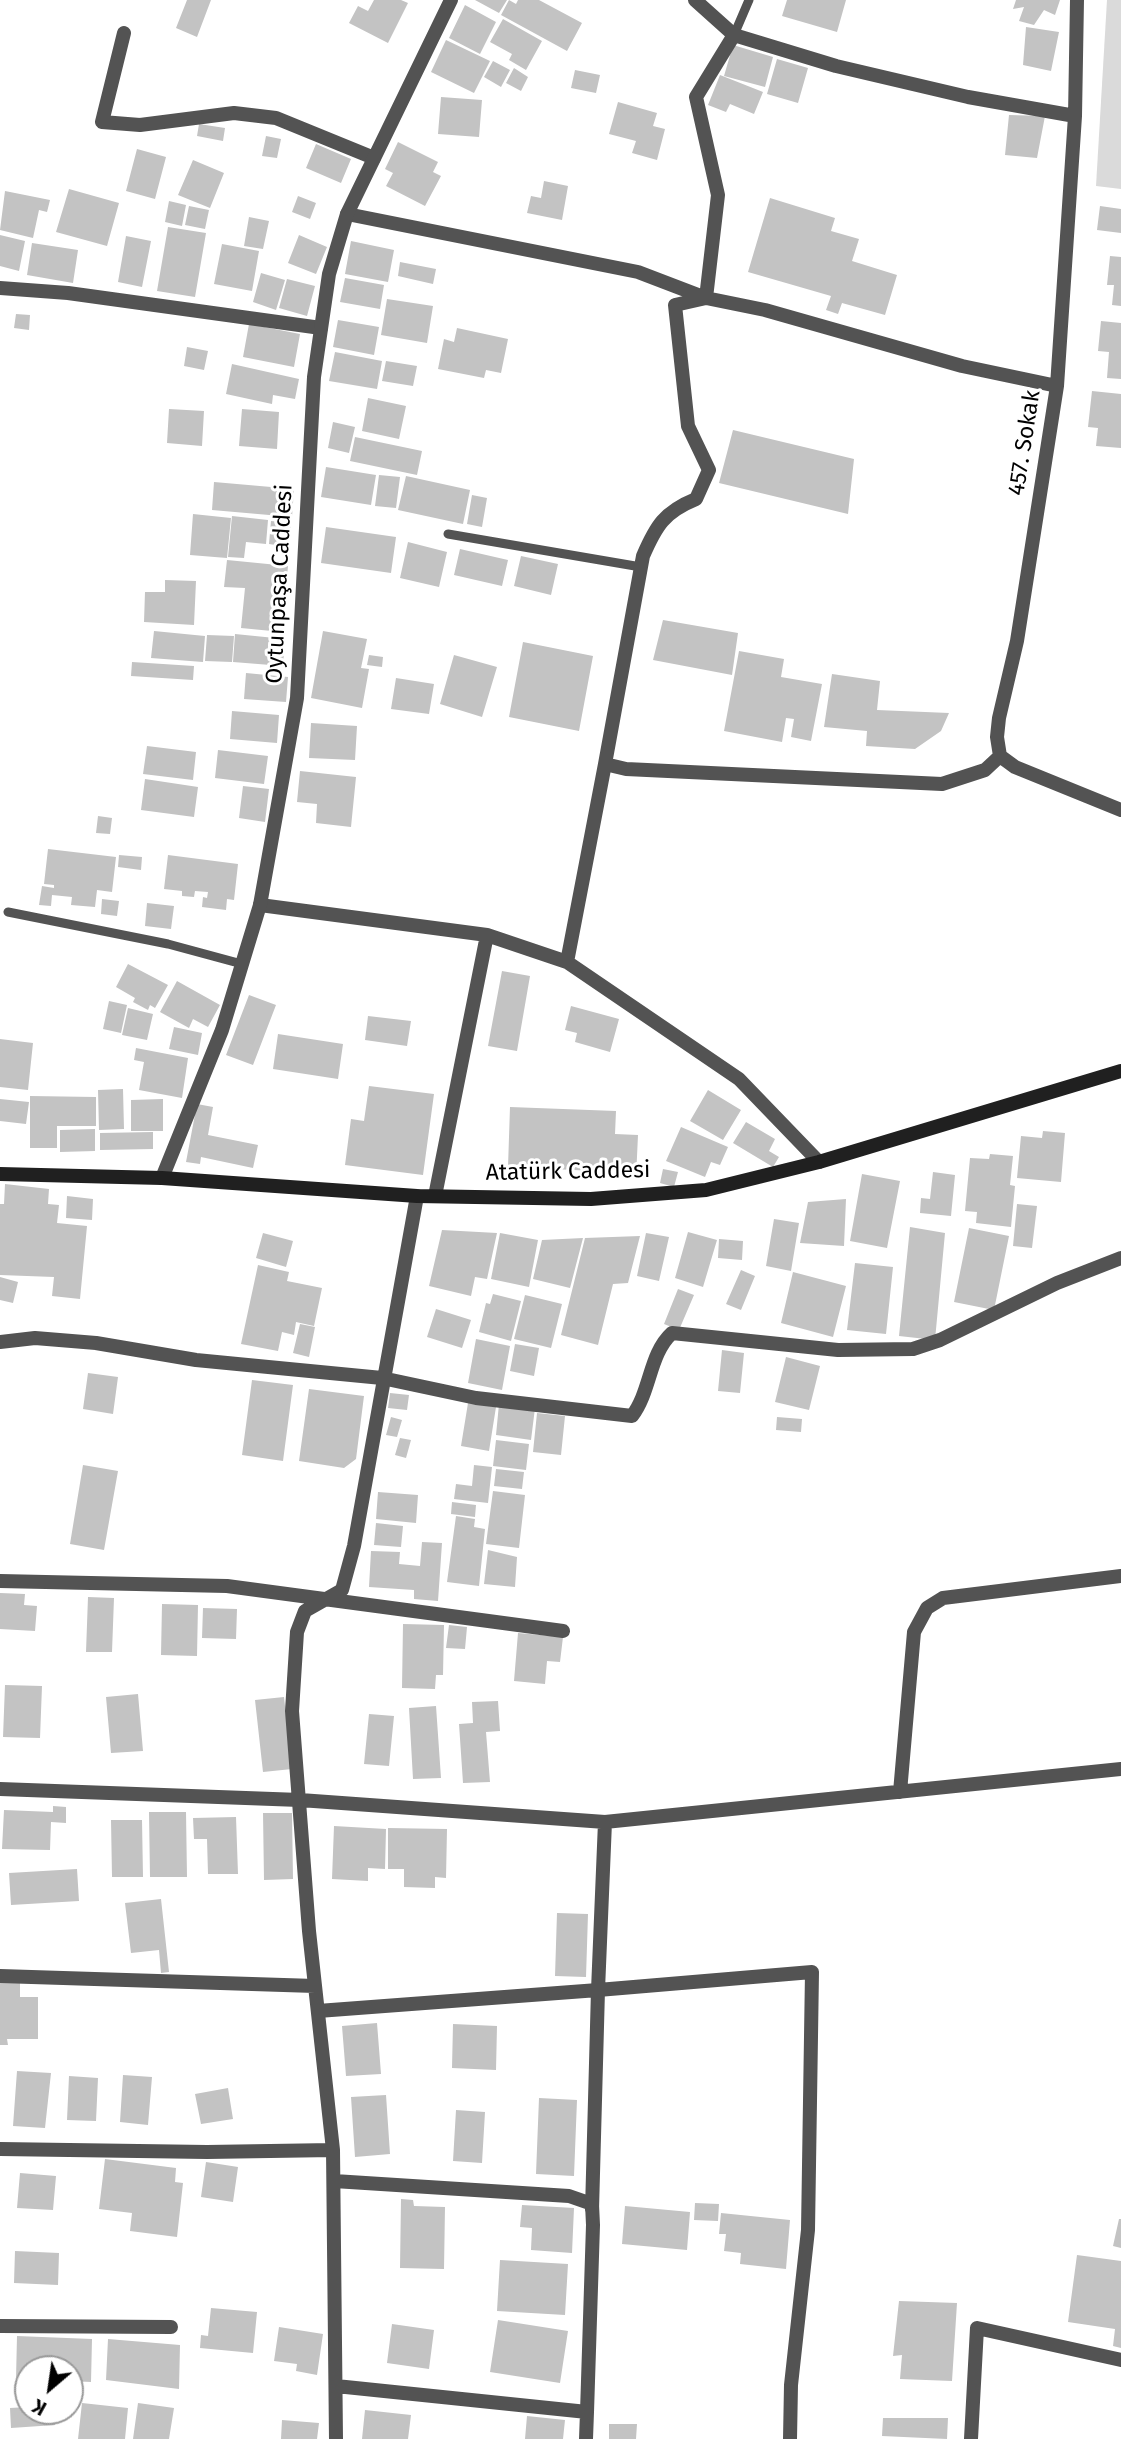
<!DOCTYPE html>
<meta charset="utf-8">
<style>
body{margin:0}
#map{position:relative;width:1121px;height:2439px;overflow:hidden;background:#fff;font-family:"Fira Sans",sans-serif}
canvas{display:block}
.north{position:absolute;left:14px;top:2355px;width:70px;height:70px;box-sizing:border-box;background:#fff;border:2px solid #999;border-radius:50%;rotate:209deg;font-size:19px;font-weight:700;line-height:28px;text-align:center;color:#000}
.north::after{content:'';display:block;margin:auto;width:24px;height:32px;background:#000;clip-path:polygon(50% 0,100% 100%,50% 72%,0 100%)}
</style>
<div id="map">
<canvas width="1121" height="2439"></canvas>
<div class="north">K</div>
</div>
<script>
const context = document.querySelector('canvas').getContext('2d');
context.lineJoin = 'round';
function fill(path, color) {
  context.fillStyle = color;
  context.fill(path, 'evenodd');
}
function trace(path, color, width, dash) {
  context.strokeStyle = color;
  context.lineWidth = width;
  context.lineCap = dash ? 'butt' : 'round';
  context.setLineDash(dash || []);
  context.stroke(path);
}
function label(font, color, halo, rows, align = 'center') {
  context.font = font + ' "Fira Sans",sans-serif';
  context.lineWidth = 6;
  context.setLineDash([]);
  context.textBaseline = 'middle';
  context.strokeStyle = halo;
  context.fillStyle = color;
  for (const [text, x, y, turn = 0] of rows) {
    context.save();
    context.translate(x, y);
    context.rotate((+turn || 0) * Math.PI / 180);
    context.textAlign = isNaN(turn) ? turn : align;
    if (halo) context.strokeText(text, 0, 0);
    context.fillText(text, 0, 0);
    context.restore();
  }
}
fill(new Path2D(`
 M1107,0h14v189l-25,-3z`), '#dadada');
fill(new Path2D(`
 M187,0h24l-14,37 -21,-9z
 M374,0h27l7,3 -20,40 -39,-20 9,-17 10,5z
 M475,0h32l-8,13z
 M509,0l7,4 2,-4h21l43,23 -15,28 -66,-36z
 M787,0h59l-9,32 -55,-16z
 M1016,0h44l-5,15 -11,-5 -10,15 -15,-4 5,-14 -11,2z
 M465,5l31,17 -16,32 -31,-16z
 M503,19l39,22 -16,29 -17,-10 3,-6 -22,-12z
 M1026,27l33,5 -8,39 -28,-6z
 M446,40l44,21 -16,32 -43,-21z
 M733,45l40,12 -8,30 -41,-11z
 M777,59l31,9 -10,35 -31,-9z
 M493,61l17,9 -9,17 -17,-10z
 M514,68l14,9 -7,14 -15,-8z
 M575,70l25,5 -4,18 -25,-5z
 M720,75l43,17 -9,22 -24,-10 -4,8 -18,-7z
 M441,97l41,3 -3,37 -41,-3z
 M618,102l39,11 -4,13 12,3 -8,31 -25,-7 4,-12 -27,-7z
 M1009,115l36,1 -8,42 -32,-3z
 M199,124l26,4 -2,13 -26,-5z
 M266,136l15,3 -4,19 -15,-2z
 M398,142l40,20 -5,10 8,4 -16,30 -39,-20 7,-13 -8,-4z
 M316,144l35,15 -10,24 -35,-15z
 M137,149l29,8 -11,42 -29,-8z
 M193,160l31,13 -14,35 -32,-13z
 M544,181l24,5 -6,34 -35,-7 4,-17 10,2z
 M69,189l50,14 -12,43 -51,-14z
 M5,191l45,9 -3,12 -8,-2 -6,28 -33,-8z
 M298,196l18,7 -6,16 -18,-7z
 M770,198l65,20 -4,13 28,8 -7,22 45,14 -12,40 -43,-12 -4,11 -12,-4 5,-14 -83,-24z
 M169,201l17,4 -4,21 -17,-4z
 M189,206l20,4 -4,19 -20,-4z
 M1100,206l21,3v24l-24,-3z
 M249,217l20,4 -6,28 -19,-3z
 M168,227l38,6 -11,64 -38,-6z
 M0,235l25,6 -6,30 -19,-5z
 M299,235l28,12 -11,27 -28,-11z
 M126,236l25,5 -9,46 -24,-5z
 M351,241l43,9 -6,32 -43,-8z
 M32,243l46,7 -5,33 -46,-8z
 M222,244l37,7 -7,40 -38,-7z
 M1110,256l11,1v49l-9,-1 2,-20h-7z
 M400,262l36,7 -3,15 -35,-8z
 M261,273l24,7 -9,30 -23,-8z
 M345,278l39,7 -4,24 -40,-7z
 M287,279l28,7 -8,30 -28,-8z
 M387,299l46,7 -6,37 -46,-8z
 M16,314l14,1 -1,15 -15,-2z
 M338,320l41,7 -5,28 -41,-8z
 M1101,321l20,2v56l-14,-1 2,-26 -11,-1z
 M249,324l51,10 -6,33 -51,-10z
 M457,328l51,11 -7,34 -15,-3 -2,8 -46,-9 6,-30 10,3z
 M187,347l21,4 -4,19 -20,-4z
 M335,352l47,9 -5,28 -48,-8z
 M386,361l31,5 -4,20 -31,-5z
 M232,364l67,15 -4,20 -22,-4 -1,9 -46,-10z
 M1092,391l29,3v54l-25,-2 2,-18 -10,-1z
 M368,398l38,8 -7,33 -37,-8z
 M169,409l35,2 -2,35 -35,-3z
 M242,409l37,3 -2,37 -38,-3z
 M333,422l22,5 -6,26 -21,-5z
 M733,430l121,29 -6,55 -129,-31z
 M355,437l67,14 -5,24 -67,-14z
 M326,467l50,8 -5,30 -50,-8z
 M379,475l21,2 -4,31 -21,-2z
 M406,476l64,14 -7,34 -65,-14z
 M214,482l80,7 -2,28 -80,-7z
 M472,495l15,3 -5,29 -15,-3z
 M193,514l38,4 -4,40 -37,-3z
 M232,516l36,4 -2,24 -20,-2 -2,16 -16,-1z
 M271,521l20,2 -2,24 -20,-3z
 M326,527l70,10 -5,36 -70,-10z
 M408,542l39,10 -8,35 -39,-9z
 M460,549l48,11 -6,26 -48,-11z
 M521,556l37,8 -7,31 -37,-9z
 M227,560l61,6 -6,66 -41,-4 4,-40 -21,-1z
 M165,580l31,1 -2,44 -50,-3 1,-30h20z
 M663,620l75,13 -6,42 -79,-15z
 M154,631l51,5 -2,26 -52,-4z
 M323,631l44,8 -6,29 8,1 -7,39 -51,-10z
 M235,634l50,5 -2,27 -50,-4z
 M207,635l27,1 -2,26 -27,-1z
 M523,642l70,14 -14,75 -70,-14z
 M739,651l45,8 -3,18 41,7 -11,57 -20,-4 3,-18 -8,-1 -4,24 -58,-11z
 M369,655l14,2 -1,10 -15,-2z
 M454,655l43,12 -15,50 -42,-13z
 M132,662l62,4 -1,14 -62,-4z
 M246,673l42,4 -2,25 -42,-3z
 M832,674l48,7 -3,29 72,3 -8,18 -26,18 -49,-3 1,-15 -43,-4z
 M396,678l38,6 -5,30 -38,-5z
 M232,711l47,4 -2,28 -47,-4z
 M311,723l46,3 -2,34 -46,-2z
 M147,746l49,6 -3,28 -50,-6z
 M218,750l50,6 -4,28 -49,-6z
 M300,771l56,6 -5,50 -35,-4 1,-19 -20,-2z
 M145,779l53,8 -4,30 -53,-7z
 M243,786l26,3 -4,33 -26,-4z
 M98,816l14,2 -2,16 -14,-1z
 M48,849l68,8 -4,35 -15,-2 -2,17 -24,-2 1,-8 -20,-2 -1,11 -12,-1 3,-19 12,2v-3l-10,-1z
 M119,855l23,2 -1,13 -23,-3z
 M168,855l70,9 -4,36 -7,-1 -1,11 -24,-3 1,-10 4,1 1,-6 -13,-1 -1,6 -12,-1v-5l-18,-2z
 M102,899l17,2 -2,15 -16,-2z
 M147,903l27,3 -3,23 -26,-3z
 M128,964l40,21 -13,23 -5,-3 -2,5 -15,-8 2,-4 -19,-11z
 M502,971l28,5 -13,75 -29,-5z
 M177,981l43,24 -12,22 -15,-8 -4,9 -29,-16z
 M249,995l27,10 -23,60 -27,-10z
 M109,1001l18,4 -6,28 -18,-4z
 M571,1006l48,13 -9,33 -35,-10 2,-9 -12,-3z
 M128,1008l25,6 -6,26 -25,-5z
 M368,1016l43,5 -4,25 -42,-6z
 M174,1027l28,6 -4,22 -29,-6z
 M278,1034l65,10 -5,35 -65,-10z
 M0,1039l33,4 -5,47 -28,-3z
 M136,1048l52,10 -6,40 -43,-8 5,-28 -10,-2z
 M369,1086l65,8 -11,81 -78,-10 6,-46 13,2z
 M123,1089l1,40 -25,1 -1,-40z
 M708,1090l33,20 -18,30 -33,-19z
 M30,1096l66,1v29h-39v22h-27z
 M0,1099l29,3 -3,22 -26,-3z
 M163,1099v32h-32v-31z
 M197,1104l16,3 -5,28 50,10 -5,23 -52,-11 -1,7 -14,-2z
 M510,1107l106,4 -1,23 23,1 -2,43h-19l1,-6 -110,-5z
 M746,1122l29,17 -6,12 10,6 -6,10 -40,-24z
 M681,1127l47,20 -8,18 -9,-3 -6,15 -39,-16z
 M95,1129v22l-35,1v-22z
 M1043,1131l22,2 -4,49 -44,-4 4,-42 21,2z
 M153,1132v17l-53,1v-17z
 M990,1154l23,2 -3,29 5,1 -4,41 -35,-4 1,-11 -12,-1 5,-53 19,1z
 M663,1169l15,3 -4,15 -14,-4z
 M933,1172l22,3 -4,41 -31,-3 1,-15 9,1z
 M862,1174l38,7 -13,67 -37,-7z
 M5,1184l44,5 -1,15 11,1 -2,18 30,3 -7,73 -28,-3 2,-19 -54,-2v-71h4z
 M67,1196l26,3 -1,21 -26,-2z
 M846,1199l-2,47 -44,-3 8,-41z
 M1017,1204l20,2 -5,42 -19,-2z
 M774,1219l25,4 -8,48 -25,-5z
 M910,1227l35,6 -10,107 -36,-4z
 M969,1228l40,8 -15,74 -40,-8z
 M442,1230l55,3 -10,46 -12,-2 -4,19 -42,-10z
 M688,1232l29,8 -14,47 -28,-9z
 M263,1233l30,8 -7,26 -30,-9z
 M500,1233l38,7 -9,47 -38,-8z
 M646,1233l23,4 -10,44 -22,-5z
 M640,1236l-12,47 -15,1 -15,61 -37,-10 24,-97z
 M583,1238l-13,50 -37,-9 9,-39z
 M719,1239l24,2 -1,19 -24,-2z
 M855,1263l38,4 -7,67 -39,-4z
 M258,1265l31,7 -2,9 35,7 -8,38 -18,-4 -2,13 -12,-3 -4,19 -37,-7z
 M741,1270l14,6 -14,34 -15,-6z
 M793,1272l53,14 -13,51 -52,-14z
 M0,1277l18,5 -5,21 -13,-3z
 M678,1289l16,6 -15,35 -15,-6z
 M493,1294l28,7 -10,40 -32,-9 7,-29 4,1z
 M525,1295l37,9 -11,44 -37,-9z
 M436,1309l35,11 -9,28 -35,-11z
 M300,1324l15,3 -6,30 -16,-4z
 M476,1339l34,7 -8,44 -34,-7z
 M515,1344l24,4 -5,28 -24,-5z
 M722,1350l22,3 -4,40 -22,-2z
 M786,1357l34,9 -11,44 -34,-8z
 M88,1373l30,4 -5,37 -30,-5z
 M252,1380l41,5 -10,76 -41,-6z
 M309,1389l55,7 -8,63 -12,9 -45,-7z
 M390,1393l19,2 -2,15 -19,-2z
 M468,1403l28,4 -7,44 -28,-5z
 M499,1404l36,4 -4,32 -35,-5z
 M537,1413l28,3 -4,39 -28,-3z
 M391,1417l11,3 -5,17 -11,-2z
 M777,1417l25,2 -1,13 -25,-2z
 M400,1438l11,2 -5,18 -11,-3z
 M496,1440l33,4 -3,26 -33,-4z
 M83,1465l35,6 -14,79 -34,-6z
 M474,1465l18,2 -4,36 -34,-4 2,-15 16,2z
 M496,1469l28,3 -2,17 -28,-3z
 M493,1491l32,4 -6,53 -33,-4z
 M378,1492l40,3 -2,28 -40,-4z
 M452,1502l24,3 -1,12 -24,-3z
 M456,1516l19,3 -1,8 11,2 -6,57 -32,-4z
 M376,1523l27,3 -2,21 -27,-2z
 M422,1542l20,1 -4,58 -24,-2v-9l-45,-3 2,-36 29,1 -1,12 21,2z
 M488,1550l29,7 -2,30 -31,-3z
 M0,1593l25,1 -1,11 13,1 -2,25 -35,-2z
 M88,1597l26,1 -2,54h-26z
 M162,1604l36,1 -1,51 -36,-1z
 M203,1608l34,1 -1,30 -34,-1z
 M403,1624l41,1 -1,50h-7l-1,14 -33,-1z
 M449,1625l18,2 -2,22 -19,-1z
 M518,1633l45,4 -3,25 -13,-1 -2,23 -31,-3z
 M5,1685l37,1 -2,52 -37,-1z
 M138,1694l5,57 -32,2 -5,-56z
 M284,1697l8,72 -29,3 -8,-72z
 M498,1701l2,30 -14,1 4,50 -27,1 -4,-59 14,-1 -1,-21z
 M436,1706l5,72 -28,1 -4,-71z
 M369,1714l25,2 -5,50 -25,-2z
 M53,1806l13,1v16l-15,-1 -1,28 -48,-1 2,-39 49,2z
 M149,1812h37l1,65h-37z
 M263,1813h29l1,66 -29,1z
 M236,1817l2,57h-30l-1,-35h-13l-1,-21z
 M111,1820h31l1,57h-31z
 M334,1826l52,3 -1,40 -17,-1v13l-36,-2z
 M388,1828l59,1 -1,49 -11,-1v11l-31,-1v-18h-16z
 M77,1869l2,32 -68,4 -2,-32z
 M161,1899l8,73 -8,1 -2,-23 -28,3 -6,-50z
 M557,1913l31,1 -2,63 -31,-1z
 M0,1981h20v16h18v42h-31l1,6h-8z
 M377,2023l4,51 -35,2 -4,-50z
 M453,2024l44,2 -1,44 -44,-2z
 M17,2071l34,2 -6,55 -32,-2z
 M123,2075l29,2 -4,48 -28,-3z
 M69,2076l29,2 -2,43 -29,-1z
 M228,2088l5,31 -32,5 -6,-30z
 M386,2095l4,59 -35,3 -4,-60z
 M539,2098l38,2 -3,76 -38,-2z
 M456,2110l29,2 -3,51 -29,-2z
 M105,2159l71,9 -1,14 8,1 -6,54 -47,-6 2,-18 -33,-4z
 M206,2162l32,5 -5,35 -32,-5z
 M20,2173l36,3 -3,34 -36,-2z
 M401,2199l12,1 1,6 31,1 -1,62 -44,-1z
 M695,2203l24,1 -1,17 -24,-1z
 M522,2205l52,3 -2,45 -41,-3 1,-22 -12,-1z
 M625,2206l65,6 -3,38 -65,-6z
 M721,2213l69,7 -4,49 -46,-5 1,-11 -17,-2 2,-17h-7z
 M1119,2219h2v29l-8,-2z
 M15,2251l44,2 -1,32 -44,-2z
 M1077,2255l44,6v87l-8,-2 2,-17 -47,-7z
 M500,2260l68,4 -3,51 -68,-4z
 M899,2301l58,2 -5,78 -52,-2 2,-24 -9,1z
 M211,2308l46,4 -4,41 -53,-5 1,-13 7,1z
 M498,2320l70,11 -8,52 -70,-11z
 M392,2324l42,6 -5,39 -42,-6z
 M279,2327l44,7 -6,41 -21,-4 1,-7 -23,-3z
 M17,2336l75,3 -1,43 -21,-1v-12h-42v10h-12z
 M108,2339l72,6 -1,44 -73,-9z
 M82,2403l46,5 -3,31h-47z
 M138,2403l36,5 -5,31h-36z
 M28,2407v4h26l1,14 -44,3 -1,-20z
 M365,2410l46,5 -3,24h-46z
 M527,2416l38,4 -2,19h-38z
 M883,2418h65l-1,21 -65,-3z
 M282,2420l37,3 -2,16h-36z
 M609,2424h28l-1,15h-27z`), '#c3c3c3');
trace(new Path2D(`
 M734,35l15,-35
 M448,534l193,33
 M8,912l160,32 74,20`), '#535353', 9);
trace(new Path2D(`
 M695,0l39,35 102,31 132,31 107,19
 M1077,0l-2,116 -18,270 -40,255 -18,77 -2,19 3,19 15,11 106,43
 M124,33l-22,89 38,3 94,-12 42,5 98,40
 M347,214l291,58 68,26 59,12 197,56 95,20
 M0,288l68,5 253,35
 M605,764l38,-208c13,-30 21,-44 53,-57l13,-29 -21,-44 -13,-121 31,-7 12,-103 -22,-98 38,-62
 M260,905l227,30 80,27 172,117 80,83
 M567,962l38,-198 21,5 316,15 43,-14 15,-14
 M435,1196l52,-261
 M0,1342l35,-4 61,5 100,17 186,18 94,20 156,18c19,-25 17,-62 40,-83l166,17 75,-1 27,-9 117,-57 64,-25
 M0,1581l227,5 336,45
 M0,1789l300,11 305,22 -7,168 -280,21
 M900,1792l14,-160 13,-24 16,-10 178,-22
 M605,1822l516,-53
 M0,1976l315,10
 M0,2149l207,3 126,-2
 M334,2181l235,15 23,8 1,21 -6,187 -251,-26
 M592,2210l6,-220 214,-18 -4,258 -17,155 -1,54
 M0,2326l171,1
 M336,2439l-3,-289 -24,-219 -17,-220 5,-79 8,-21 37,-21 12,-44 63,-350
 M586,2439l1,-27
 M971,2439l6,-111 144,32`), '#535353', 14);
trace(new Path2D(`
 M162,1178l60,-148 38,-125 37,-207 17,-321 15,-103 18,-60 104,-214`), '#535353', 14);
trace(new Path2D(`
 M0,1174l162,4 255,18 174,3 115,-9 113,-28 302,-91`), '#202020', 14);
label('23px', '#000', '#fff', [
 ["457. Sokak",1025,443,-81],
 ["Oytunpaşa Caddesi",280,584,-87],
 ["Atatürk Caddesi",568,1172,-1]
]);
</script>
